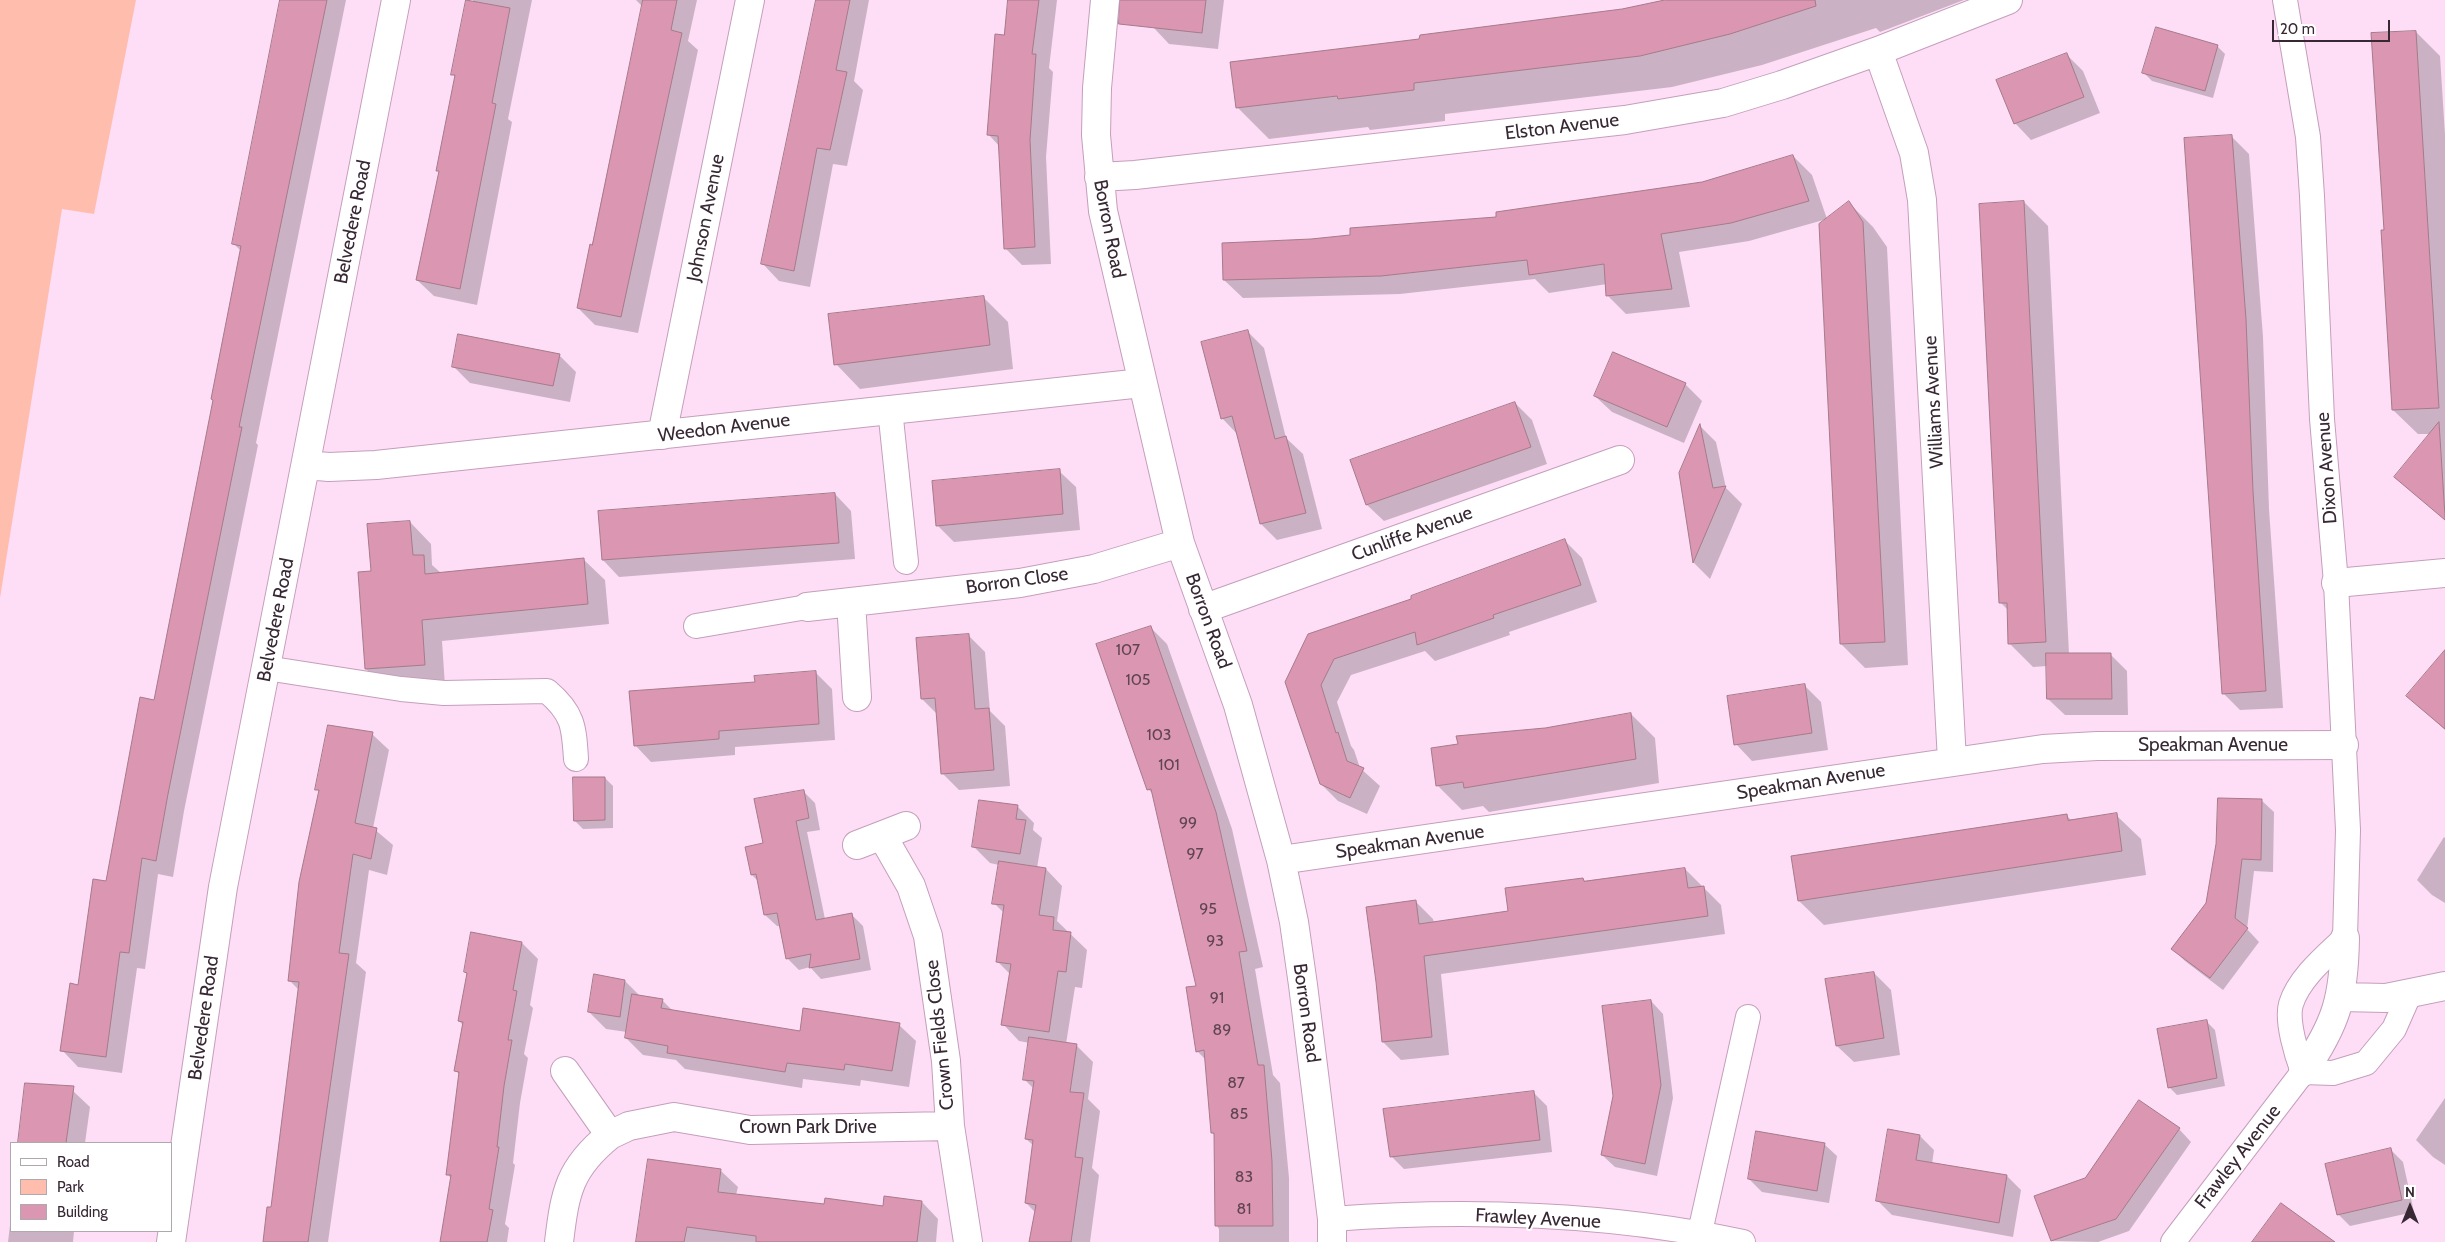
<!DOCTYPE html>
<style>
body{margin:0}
#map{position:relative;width:2445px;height:1242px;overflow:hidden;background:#fedef6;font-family:Cabin,sans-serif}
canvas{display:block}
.legend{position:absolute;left:10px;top:1142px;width:162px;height:90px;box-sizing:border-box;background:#fff;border:1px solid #afa9ae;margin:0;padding:6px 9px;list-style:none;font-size:15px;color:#372834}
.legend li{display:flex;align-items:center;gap:10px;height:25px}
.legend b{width:25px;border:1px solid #afa9ae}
.north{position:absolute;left:2385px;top:1182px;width:50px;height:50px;-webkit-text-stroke:4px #fff;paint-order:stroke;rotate:0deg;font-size:14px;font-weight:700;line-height:20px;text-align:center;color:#372834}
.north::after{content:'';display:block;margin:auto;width:18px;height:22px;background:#372834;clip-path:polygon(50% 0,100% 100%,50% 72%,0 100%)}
.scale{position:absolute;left:2272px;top:20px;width:118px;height:22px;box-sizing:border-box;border:2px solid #372834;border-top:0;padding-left:6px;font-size:15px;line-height:18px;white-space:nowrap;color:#372834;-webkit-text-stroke:4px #fff;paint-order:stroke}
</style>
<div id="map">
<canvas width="2445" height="1242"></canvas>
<ul class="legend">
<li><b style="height:6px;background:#fff"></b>Road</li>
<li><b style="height:14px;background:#ffbead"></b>Park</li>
<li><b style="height:14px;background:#db96b1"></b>Building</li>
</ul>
<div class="north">N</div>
<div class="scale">20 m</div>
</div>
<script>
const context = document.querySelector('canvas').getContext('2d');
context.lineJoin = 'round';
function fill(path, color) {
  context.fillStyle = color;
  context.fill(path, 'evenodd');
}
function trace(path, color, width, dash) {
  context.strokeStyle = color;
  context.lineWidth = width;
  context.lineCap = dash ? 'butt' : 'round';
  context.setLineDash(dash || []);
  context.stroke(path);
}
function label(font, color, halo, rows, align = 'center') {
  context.font = font + ' Cabin,sans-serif';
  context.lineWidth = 4;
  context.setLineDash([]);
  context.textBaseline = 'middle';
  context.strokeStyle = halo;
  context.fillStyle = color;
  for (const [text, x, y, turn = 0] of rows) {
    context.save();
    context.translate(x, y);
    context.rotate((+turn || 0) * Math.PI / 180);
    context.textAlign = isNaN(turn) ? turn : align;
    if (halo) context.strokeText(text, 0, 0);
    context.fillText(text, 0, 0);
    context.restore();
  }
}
fill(new Path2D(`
 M0,0h136l-42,214 -32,-5 -62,389z`), '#ffbead');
fill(new Path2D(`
 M282,0h64l-90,443 2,2 -74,366 -11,66 -15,-3 -13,95 -8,-1 -15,105 -44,-6 -16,-17 92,-348 61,-301 26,-150 -7,-7z
 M473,0h59l-24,119 4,3 -35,183 -43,-9 -17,-16 23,-108 -2,-2 18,-93 -4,-3z
 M636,0h61l-9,41 10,9 -60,283 -43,-8 -17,-17 15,-62 50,-239z
 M817,0h52l-15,81 9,9 -16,76 -14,-2 -23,123 -31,-6 -16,-17z
 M1010,0h47l-8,68 4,4 -7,85 5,107 -29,1 -17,-17 -5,-101 -11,-12z
 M1156,0h68l-6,49 -49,-5 -16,-17z
 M1671,0h293l-84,32 -4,-4 -114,37 -90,22 -227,27v7l-75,9 -2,-3 -99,12 -32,-32 184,-67 201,-30z
 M2416,32l24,24 5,79v384l-13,-85h-14l-25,-24 -8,-179z
 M2217,46l8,8 -12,44 -61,-17 -8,-8z
 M2066,54l17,17 17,42 -69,27 -16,-17z
 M2232,137l17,17 14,183 6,172 14,199 -43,2 -17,-17z
 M1793,156l19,19 15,44 22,-16 24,24 14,20 21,418 -43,3 -24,-24 -14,-425 -78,22 -70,11 11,55 -64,7 -19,-19v-11l-58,9 -14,-14 -135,15 -157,4 -19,-18 87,-40 187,-22 204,-35z
 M2024,202l24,24 21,428h41l17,17 1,44h-63l-17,-16 -1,-33 -14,1 -24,-24 -1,-33 -8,-8z
 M983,297l25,25 5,47 -153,20 -24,-25z
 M1247,331l17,17 22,90 17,16 19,75 -45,11 -16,-16 -23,-89 -16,-17z
 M559,355l17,17 -6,30 -100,-19 -17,-17z
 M1685,384l17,17 -18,42 -72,-31 -17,-16z
 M1515,403l17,17 15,44 -163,57 -17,-16 -15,-44z
 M1700,426l16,16 10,46 16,16 -32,75 -16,-16 -14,-89z
 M1059,471l17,16 4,43 -126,12 -17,-17z
 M835,494l16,17 4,48 -236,18 -16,-17z
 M410,522l21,22 1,21 9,8 142,-14 22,21 4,44 -167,17 3,45 -58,4 -21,-21 6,-97z
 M1565,541l17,17 15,44 -88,30 1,3 -75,26 -10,-10 -74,24 -14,27 14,44 3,4 6,18 20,18 -13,28 -29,-13 -17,-17 -35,-102 126,-82z
 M1150,627l17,17 65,185 31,138 -8,2 18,106 7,8 9,95v64h-70v-13l-2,-3 -2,-91 -3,-2 -6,-73 -9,-9v-64l-44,-193 -4,-4z
 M968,635l17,17 5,59 15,15 5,60 -51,4 -17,-17 -4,-58 -16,-16z
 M2445,652v78l-37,-34z
 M815,672l17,17 3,51 -100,7v8l-84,7 -16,-17 121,-62z
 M1804,685l17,17 7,48 -76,11 -16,-17z
 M1631,714l24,24 4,45 -170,29 -6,-6 -21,4 -25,-25 108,-56z
 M372,734l17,16 -16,78 20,17 -6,30 -18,-5 -13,93 10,9 -38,270h-64l8,-33 27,-219 -10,-10 31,-188 -3,-3z
 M605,778l8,8v42l-30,1 -8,-8z
 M803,791l12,12 5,27 -13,2 18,87 26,-5 12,12 8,44 -50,9 -11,-12 -11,3 -12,-12 -6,-32h-4l-12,-11 -7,-34 -6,-6 -6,-27 19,-4z
 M2261,800l13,12 -1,60 -19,-1 -7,58 12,13 -36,48 -38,-29 -12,-12 34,-45z
 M1018,807l16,16 -1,7 9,8 -5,30 9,1 16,17 -5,35 30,29 -5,38 -7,-1 -9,57 11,2 16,16 -5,37 12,12 -8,57 7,7 -9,67h-59l5,-29 -10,-10 8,-57 -8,-7 8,-50 -10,-10 6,-36 -11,-2 -16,-17 8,-49 -13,-13 6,-49 -10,-10 5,-38 -9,-2 -16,-16z
 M2116,815l25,24 5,36 -322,50 -25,-24 268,-85 5,5z
 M2444,837l1,1v65l-13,-8 -15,-15z
 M1685,869l36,36 4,29 -284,40 8,81 -48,5 -18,-18 32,-141 18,18 1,4 76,-11 73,-33 3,3z
 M522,943l16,16 -8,46 3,3 -9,46 4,4 -8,45 -7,60 2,2 -10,59 4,4 -2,14h-65l10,-63 -5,-5 13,-99 -4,-4 8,-45 -5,-5 9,-46 -3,-3z
 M1874,973l17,17 9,65 -46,7 -17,-16z
 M625,981l16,16 21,3 11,11 129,21 97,-7 17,16 -7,46 -48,-7 -1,6 -57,-7 -1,9 -117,-19 -9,-9 -33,-5 -17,-17 1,-6 -21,-3 -17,-17z
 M1651,1001l12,13 10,84 -16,78 -42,-9 -13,-12z
 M2206,1021l9,9 10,56 -48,9 -8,-8z
 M29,1084l44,7 17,16 -5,36h-64z
 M1534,1093l13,13 5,46 -148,17 -13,-13z
 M2445,1098v67l-12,-8 -17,-17z
 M2179,1129l12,13 -62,89 -31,11 -46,-1 34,-62z
 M1920,1136l14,14 -2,14 75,12 14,14 -8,47 -121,-22 -14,-14z
 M1824,1144l13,12 -8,47 -67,-11 -13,-13z
 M2391,1150l12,12 11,50 -64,14 -12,-12z
 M649,1160l72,11 17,16 -2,8 89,11 59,2 38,-6 16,17 -2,23h-299z
 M11,1217v14h63l-1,11h-65z`), '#0003');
const building = new Path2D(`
 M280,0h47l-88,427h3l-74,367 -12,67 -14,-3 -13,95 -9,-1 -14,105 -46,-6 10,-68 8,2 15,-106 13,2 34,-184 14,3 59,-300 -2,-1 30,-153 -9,-2z
 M466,0l44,8 -18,95 4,1 -36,185 -44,-9 23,-109h-3l19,-96h-4z
 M643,0h34l-6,30 11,3 -61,284 -44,-9 13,-64 2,1z
 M816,0h34l-14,70 11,2 -17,78 -13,-2 -23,123 -33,-7z
 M1008,0h31l-7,54h4l-6,86 5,107 -31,2 -6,-113 -11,-1 8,-101 9,1z
 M1120,0h86l-4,33 -83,-9z
 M1665,0h150l1,6 -86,28 -90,22 -226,27v7l-76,9 -1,-3 -101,12 -6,-46 189,-23 1,-4 202,-26z
 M2156,27l62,18 -13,46 -63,-18z
 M2416,31l23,377 -47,2 -11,-180h3l-13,-197z
 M2067,53l17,44 -70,27 -18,-44z
 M2232,135l14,184 7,172 13,200 -44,3 -38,-556z
 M1793,155l16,46 -78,22 -70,11 11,55 -66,7 -2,-32 -75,11 -2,-15 -146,16 -158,4 -1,-37 89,-4 39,-4v-7l146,-11v-5l206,-30z
 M1849,201l14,21 22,420 -45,2 -21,-420z
 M2024,201l22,441 -38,2 -1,-41h-8l-20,-399z
 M984,296l6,49 -156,20 -6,-51z
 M1248,330l27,109 11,-3 20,77 -46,11 -28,-108 -11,3 -20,-77z
 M458,334l102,20 -7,32 -101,-19z
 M1613,352l73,31 -19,44 -73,-31z
 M1515,402l16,45 -165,58 -16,-45z
 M2439,422l6,94v4l-51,-43z
 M1700,424l13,64 13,-2 -33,77 -14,-90z
 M1060,469l3,45 -127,12 -4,-45z
 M835,493l4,50 -237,17 -4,-49z
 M410,521l3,34h11l1,19 159,-16 4,46 -166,16 3,45 -60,4 -7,-97 13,-1 -4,-47z
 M1565,539l16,46 -88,30 1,3 -77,27 -2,-13 -81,27 -13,26 15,48 2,-1 9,29 17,7 -14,30 -30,-14 -35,-102 23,-48 103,-35v-3z
 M1151,626l65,186 31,139 -8,1 19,113h6l8,96 1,65h-58l-1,-93h-3l-7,-83 -8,2 -10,-65 10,-1 -45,-197 -4,1 -51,-146z
 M969,634l6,75 14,-1 5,62 -53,4 -6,-76 -14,1 -5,-61z
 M2445,650v79l-39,-33z
 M2046,653h65l1,46h-65z
 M816,671l3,53 -100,7v8l-85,7 -5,-55 126,-9 -1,-6z
 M1805,684l7,49 -78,12 -7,-49z
 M1631,713l5,46 -172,29 -1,-6 -27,4 -5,-38 27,-4 -2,-8 89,-8z
 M328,725l45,7 -18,91 22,5 -6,31 -18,-5 -14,99 10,1 -41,288h-45l4,-35h4l28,-225 -11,-1 11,-99 20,-92h-4z
 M573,777h32v43l-31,1z
 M804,790l5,28 -13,3 20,99 36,-7 8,46 -51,9 2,-14 -25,5 -9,-46 -13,2 -8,-41 -5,1 -6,-28 18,-4 -9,-44z
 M2218,798l44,1 -1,61 -19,-1 -7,59 13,10 -38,50 -39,-29 35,-46 10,-59z
 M979,800l39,5 -2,14 10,1 -6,34 -48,-7z
 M2117,813l5,38 -324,50 -7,-45 276,-42 1,6z
 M999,861l47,7 -7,47 15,2 -1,13 18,2 -5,40 -8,-1 -9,61 -48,-7 10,-61 -15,-2 8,-57 -12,-1z
 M1685,868l3,20 16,-2 4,30 -284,40 8,81 -50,5 -6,-60 -10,-75 50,-7 3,24 89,-13 -3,-23 78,-10 1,3z
 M471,932l51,10 -9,48 4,1 -9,49h4l-8,46 -7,61h2l-10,62 4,1 -6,32h-47l11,-67h-5l13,-103 -5,-1 9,-49 -5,-1 9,-48 -3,-1z
 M1874,972l10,66 -48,8 -11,-67z
 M594,974l31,6 -5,37 -32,-5z
 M632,994l31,5 -2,9 139,23 3,-23 97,15 -8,48 -47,-7 -1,6 -57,-7 -2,9 -118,-19 1,-7 -43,-8z
 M1651,1000l10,85 -16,79 -44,-9 12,-59 -11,-90z
 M2207,1020l10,58 -49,10 -11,-59z
 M1029,1037l48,7 -7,48 14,1 -9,64 8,1 -12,84h-42l7,-37 -11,-2 8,-63 -8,-1 9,-58 -11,-1z
 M25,1083l49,3 -8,57h-48z
 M1534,1091l6,49 -150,17 -7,-48z
 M2139,1100l41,28 -64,91 -65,22 -17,-45 51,-18z
 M1888,1129l32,6 -4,25 91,15 -8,48 -123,-22z
 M1756,1131l69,12 -8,48 -69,-12z
 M2391,1148l11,52 -65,15 -12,-51z
 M648,1159l73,10 -3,23 106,12 1,-6 58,8 1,-10 38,5 -5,41h-161v-6l-69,-9 -3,15h-48z
 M2281,1203l54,39h-83z`);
fill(building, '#db96b1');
trace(building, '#a57a8a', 1);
const service = new Path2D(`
 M2285,0l23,137 4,59 10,223 14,164 12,247 -3,108c-19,18 -46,40 -54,66 -5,17 6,52 12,68
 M890,409l16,153
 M696,626l111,-19
 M266,668l135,21 43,4 103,-2c26,22 27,35 29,68
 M1332,1219c133,-10 280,-6 411,23
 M1700,1232l48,-215
 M2173,1242l130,-170 30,1 33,-10 28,-34 15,-34`);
const minor = new Path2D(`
 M1105,0l-8,88 -1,47 7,76 77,332 58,162 43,155 13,62 9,63 29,234v23
 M1878,51l36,102 8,47 30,561
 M1099,177l36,-2 490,-55 98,-17 59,-18 96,-34 130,-51
 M662,435l88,-435
 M306,465l23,2 47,-2 766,-82
 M2336,583l109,-10
 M807,607l44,-5
 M1203,609l417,-149
 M857,697l-6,-95 169,-19 74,-14 86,-26
 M883,837l28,49 17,50 18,125 4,65 18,116
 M857,845l49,-19
 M1281,860l762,-111 54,-3 247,-1
 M2341,997l45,1 59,-12
 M2303,1072c34,-49 41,-75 42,-134
 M610,1135l19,-9 45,-9 76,13 200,-4
 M171,1242l52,-355 173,-887
 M559,1242c6,-50 10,-74 51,-107l-45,-64`);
trace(service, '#c49fbb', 26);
trace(minor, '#c49fbb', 30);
trace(service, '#fff', 24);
trace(minor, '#fff', 28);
label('16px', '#604453', null, [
 ["107",1128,650],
 ["105",1138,680],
 ["103",1159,735],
 ["101",1169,765],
 ["99",1188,823],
 ["97",1195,854],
 ["95",1208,909],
 ["93",1215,941],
 ["91",1217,998],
 ["89",1222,1030],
 ["87",1236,1083],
 ["85",1239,1114],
 ["83",1244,1177],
 ["81",1244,1209]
]);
label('19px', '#372834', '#fff', [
 ["Elston Avenue",1562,127,-7],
 ["Johnson Avenue",706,218,-79],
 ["Belvedere Road",353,222,-79],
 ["Borron Road",1109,229,79],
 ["Williams Avenue",1934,402,-93],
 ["Weedon Avenue",724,428,-7],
 ["Dixon Avenue",2327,468,-94],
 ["Cunliffe Avenue",1412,534,-20],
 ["Borron Close",1017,581,-8],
 ["Belvedere Road",276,620,-79],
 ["Borron Road",1208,621,70],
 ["Speakman Avenue",2213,745],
 ["Speakman Avenue",1811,782,-9],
 ["Speakman Avenue",1410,842,-8],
 ["Borron Road",1306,1013,82],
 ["Belvedere Road",204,1018,-82],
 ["Crown Fields Close",940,1035,-96],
 ["Crown Park Drive",808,1127],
 ["Frawley Avenue",2238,1157,-52],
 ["Frawley Avenue",1538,1219,3]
]);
</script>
